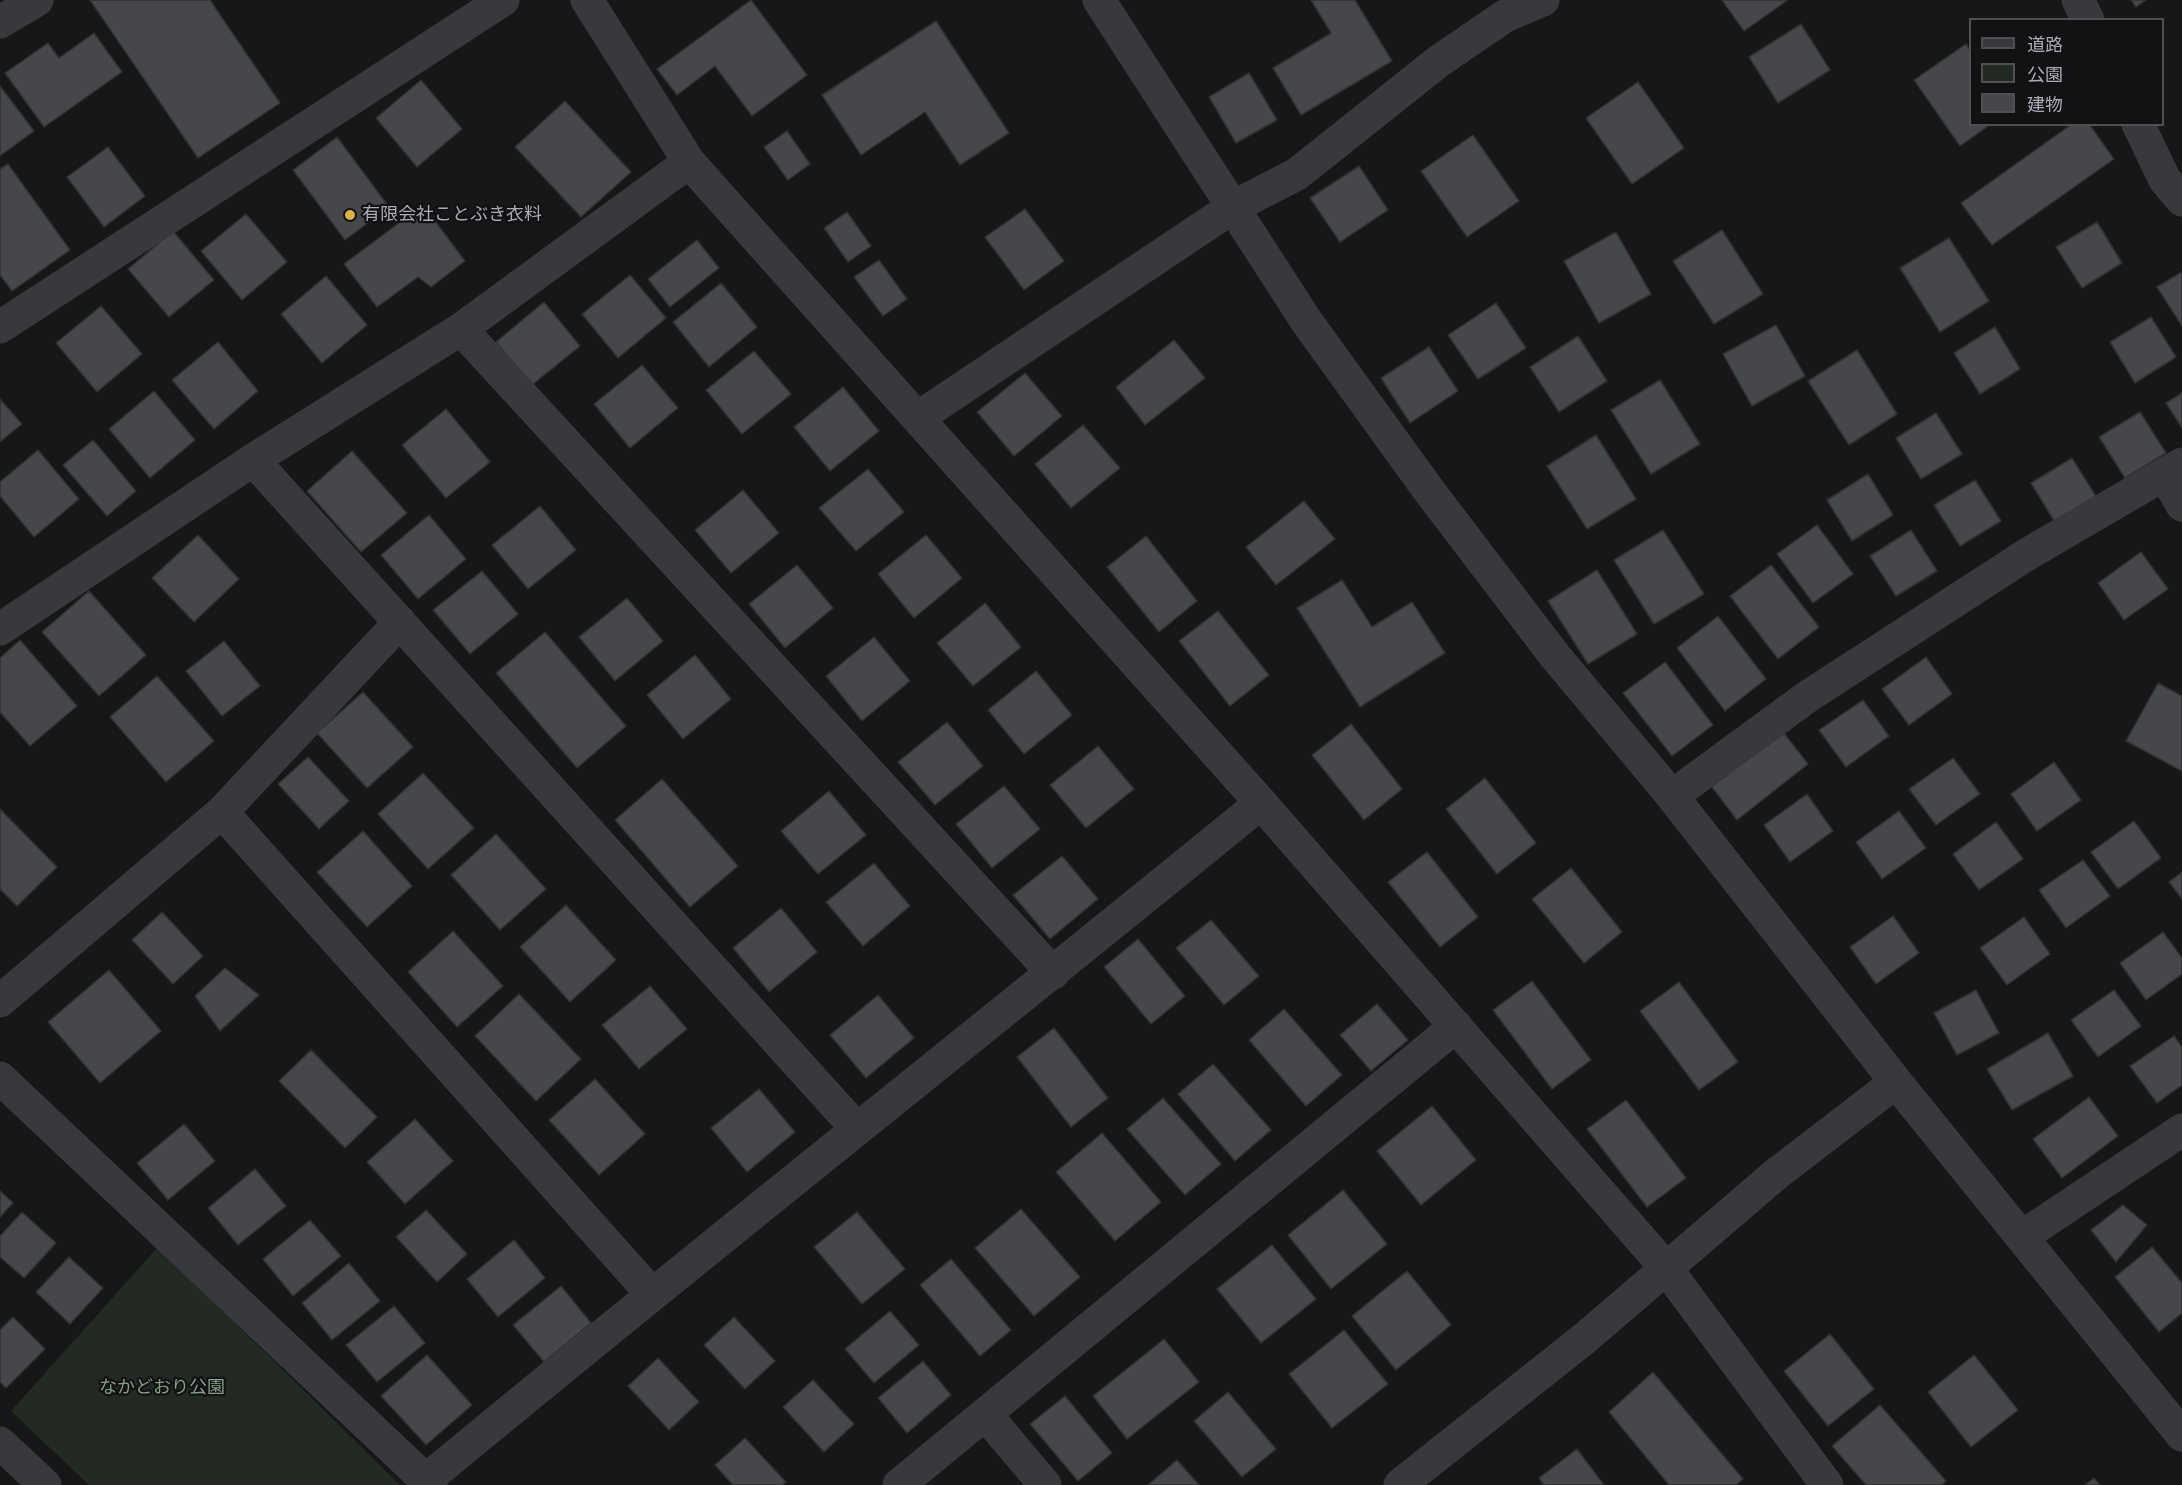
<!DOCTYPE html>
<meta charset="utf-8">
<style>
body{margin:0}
#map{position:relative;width:2182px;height:1485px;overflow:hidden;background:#171618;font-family:Helvetica,"Noto Sans JP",sans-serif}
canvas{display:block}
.legend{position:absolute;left:1969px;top:18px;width:195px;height:108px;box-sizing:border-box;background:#121113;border:2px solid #4f4f54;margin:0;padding:8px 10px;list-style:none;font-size:18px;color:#aaadb6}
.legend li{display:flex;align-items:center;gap:12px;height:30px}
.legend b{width:30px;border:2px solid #4f4f54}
</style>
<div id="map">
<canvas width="2182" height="1485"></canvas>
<ul class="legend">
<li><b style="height:8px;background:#38383d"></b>道路</li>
<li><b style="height:16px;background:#232a24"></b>公園</li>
<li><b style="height:16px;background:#46474a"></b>建物</li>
</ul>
</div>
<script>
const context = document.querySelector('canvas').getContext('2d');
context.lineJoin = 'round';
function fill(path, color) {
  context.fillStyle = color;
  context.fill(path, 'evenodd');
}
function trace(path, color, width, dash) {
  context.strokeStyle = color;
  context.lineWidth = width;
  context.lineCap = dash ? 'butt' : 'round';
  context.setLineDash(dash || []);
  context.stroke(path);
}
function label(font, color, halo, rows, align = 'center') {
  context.font = font + ' Helvetica,"Noto Sans JP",sans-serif';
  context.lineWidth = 4.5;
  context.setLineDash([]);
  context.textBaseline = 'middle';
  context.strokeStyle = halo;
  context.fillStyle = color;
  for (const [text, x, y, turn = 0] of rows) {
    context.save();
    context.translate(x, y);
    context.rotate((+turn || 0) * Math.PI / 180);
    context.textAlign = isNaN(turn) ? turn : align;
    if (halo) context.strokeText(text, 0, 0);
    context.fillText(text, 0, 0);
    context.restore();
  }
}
fill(new Path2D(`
 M158,1247l242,238h-311l-78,-74z`), '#232a24');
const building = new Path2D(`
 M90,0h120l70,103 -82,55z
 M751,0l56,75 -55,41 -37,-50 -38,29 -20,-26z
 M1311,0h44l37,61 -91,54 -28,-47 58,-35z
 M1722,0h66l-44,31z
 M2131,0h15l-10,7z
 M936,21l73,112 -49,32 -35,-53 -64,43 -39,-60z
 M1801,24l29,46 -52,33 -29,-46z
 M94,33l28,39 -78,55 -39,-54 43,-30 11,15z
 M1966,44l4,6v74h21l-31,22 -46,-66z
 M1249,73l28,47 -41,23 -27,-46z
 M421,80l41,49 -45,38 -41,-49z
 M1638,82l46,66 -52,36 -46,-66z
 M0,86l34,45 -34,25z
 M565,101l66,71 -50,45 -66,-70z
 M2072,124h17l25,35 -122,86 -31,-42z
 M787,131l23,33 -22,16 -24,-33z
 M1473,135l46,66 -52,36 -46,-66z
 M337,137l52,70 -44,33 -52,-70z
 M108,147l37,49 -41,31 -37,-50z
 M8,164l62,86 -58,41 -12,-16v-106z
 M1359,166l29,44 -48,32 -30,-44z
 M423,205l42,56 -34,26 -13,-10 -41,30 -33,-43z
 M1025,209l39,52 -40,29 -39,-53z
 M847,212l24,34 -23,16 -24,-34z
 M246,214l41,48 -45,38 -41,-49z
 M2097,222l25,41 -40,25 -26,-41z
 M1722,230l41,64 -49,30 -41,-63z
 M173,231l41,49 -45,37 -41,-48z
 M1616,232l35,62 -52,29 -35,-62z
 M1949,238l40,63 -49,31 -40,-64z
 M697,240l22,28 -49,39 -22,-28z
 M879,260l28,39 -24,17 -29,-39z
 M2182,272v54l-25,-39z
 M630,275l36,43 -48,40 -36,-44z
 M326,276l41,49 -45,38 -41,-49z
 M721,283l36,44 -48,40 -36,-45z
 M544,302l36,44 -48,39 -36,-43z
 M1496,303l30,45 -48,31 -30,-44z
 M101,306l41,48 -45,38 -41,-49z
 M2151,317l25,40 -41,26 -25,-41z
 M1776,325l29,51 -53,30 -29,-52z
 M1995,327l25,42 -40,25 -26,-41z
 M1578,336l29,45 -48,31 -29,-45z
 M1174,340l31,38 -60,47 -29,-38z
 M218,342l40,49 -44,38 -42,-49z
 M1429,347l29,44 -48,32 -29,-45z
 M1857,350l40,64 -48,31 -41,-64z
 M754,351l37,43 -49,40 -36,-44z
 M642,365l36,43 -48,40 -36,-44z
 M1025,373l37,43 -48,40 -37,-44z
 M1660,380l40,64 -49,30 -40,-64z
 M843,387l36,44 -49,40 -36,-44z
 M154,391l41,49 -45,38 -41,-49z
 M2182,393v35l-16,-25z
 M0,399l22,25 -22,18z
 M446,409l44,53 -44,36 -44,-53z
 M2140,412l26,41 -41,25 -26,-41z
 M1936,413l26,41 -41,25 -25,-41z
 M1083,425l37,43 -49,40 -36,-44z
 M1596,435l40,64 -49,30 -40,-63z
 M93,440l43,51 -29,25 -44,-51z
 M38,450l41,49 -45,38 -34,-41v-14z
 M352,451l55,62 -46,39 -54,-61z
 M2072,458l25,40 -41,26 -25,-41z
 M868,469l36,43 -48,39 -37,-43z
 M1868,474l25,41 -41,26 -25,-41z
 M1975,480l26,41 -41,25 -26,-41z
 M743,490l36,43 -48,40 -36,-43z
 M1304,501l31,38 -59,46 -30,-38z
 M540,506l36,44 -48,39 -36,-44z
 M429,515l37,44 -48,40 -37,-44z
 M1817,525l36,49 -40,29 -36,-49z
 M1663,530l41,64 -50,30 -40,-64z
 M1911,530l26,41 -41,25 -26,-40z
 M198,535l41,44 -45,43 -42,-44z
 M926,535l36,43 -48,40 -36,-44z
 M1146,536l51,65 -38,31 -52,-65z
 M2141,552l27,37 -44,31 -26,-37z
 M797,565l36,43 -48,40 -36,-44z
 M1771,565l48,62 -41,32 -48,-63z
 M1597,570l40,64 -49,30 -40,-63z
 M482,571l36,43 -48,40 -37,-44z
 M1342,580l30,47 40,-25 33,51 -85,54 -63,-99z
 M89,591l57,64 -47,41 -57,-64z
 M627,598l36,43 -48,40 -36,-44z
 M985,603l36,44 -48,39 -36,-43z
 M1218,611l51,64 -39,31 -51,-65z
 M1718,616l48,63 -41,32 -48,-63z
 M545,632l81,94 -49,42 -81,-95z
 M874,637l36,44 -48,40 -36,-45z
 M20,640l57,66 -47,40 -30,-34v-54z
 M224,641l36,45 -38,30 -36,-45z
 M695,655l36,44 -48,40 -36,-44z
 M1926,657l26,37 -43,31 -27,-36z
 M1665,662l48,63 -41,31 -49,-63z
 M1036,671l36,44 -48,39 -36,-44z
 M157,676l57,65 -48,41 -56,-65z
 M2158,683l24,13v75l-56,-30z
 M363,692l50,55 -46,41 -50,-55z
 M1863,700l26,36 -43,31 -27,-37z
 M947,722l36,44 -48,39 -37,-43z
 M1351,724l51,65 -38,31 -52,-65z
 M1780,728l28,36 -71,56 -28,-37z
 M1098,746l36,43 -48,39 -36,-43z
 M308,757l41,44 -30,28 -41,-45z
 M1953,758l27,36 -44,31 -27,-36z
 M2054,762l27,38 -44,31 -26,-37z
 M423,773l51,55 -46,41 -50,-55z
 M1485,778l51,65 -39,31 -51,-65z
 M662,779l76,87 -48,41 -75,-87z
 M1004,786l36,43 -48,39 -36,-44z
 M829,791l37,44 -48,39 -37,-43z
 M1807,794l26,37 -43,31 -26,-37z
 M0,809l57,58 -40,39 -17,-17z
 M1899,811l27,37 -44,31 -26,-37z
 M2134,821l27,37 -43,31 -27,-37z
 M1996,822l27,37 -44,31 -26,-36z
 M363,831l49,55 -45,41 -50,-55z
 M496,834l50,55 -46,41 -49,-55z
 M1427,852l51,65 -38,30 -52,-65z
 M1062,856l36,43 -48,40 -37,-44z
 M2083,860l27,36 -44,32 -27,-38z
 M874,863l36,43 -47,40 -37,-44z
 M1571,868l51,64 -38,31 -52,-64z
 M2182,872v27l-13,-17z
 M566,905l50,55 -46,42 -50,-55z
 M781,908l36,44 -48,40 -36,-44z
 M162,912l41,44 -30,28 -41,-44z
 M1893,916l26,37 -43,31 -26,-37z
 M2024,917l26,37 -43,31 -27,-37z
 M1211,920l48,56 -35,29 -48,-57z
 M453,931l50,55 -46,41 -49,-55z
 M2163,932l19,26v16l-36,26 -26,-37z
 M1138,939l47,57 -34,28 -47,-57z
 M225,968l34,27 -39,36 -25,-35z
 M109,970l52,61 -61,52 -52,-61z
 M1532,981l59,79 -39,29 -59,-79z
 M1679,982l59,80 -39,28 -59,-79z
 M650,986l37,43 -48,40 -37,-44z
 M1976,990l23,43 -42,22 -23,-42z
 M2114,990l27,36 -43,31 -27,-37z
 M519,994l62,65 -45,42 -61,-65z
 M878,995l36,43 -48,40 -36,-43z
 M1377,1004l31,36 -37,31 -31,-36z
 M1284,1009l58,66 -36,31 -57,-66z
 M1054,1028l54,70 -37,29 -54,-70z
 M2048,1033l25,43 -61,34 -25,-41z
 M2174,1036l8,11v38l-25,18 -27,-37z
 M311,1050l66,67 -32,31 -66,-67z
 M1213,1064l58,66 -36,31 -57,-67z
 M595,1079l50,55 -46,41 -50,-55z
 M759,1089l36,43 -48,40 -36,-44z
 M2089,1097l29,39 -56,42 -29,-39z
 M1163,1098l58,66 -36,31 -58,-66z
 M1626,1100l60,78 -39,29 -60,-78z
 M1432,1106l44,54 -55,45 -44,-54z
 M415,1119l38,42 -48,43 -38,-42z
 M184,1124l31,37 -47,39 -31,-37z
 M1102,1133l59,69 -46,39 -59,-69z
 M255,1169l31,37 -48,39 -30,-37z
 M1343,1190l44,54 -56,45 -43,-54z
 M0,1191l13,12 -13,14z
 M2123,1205l24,20 -31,37 -25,-32z
 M1021,1209l59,68 -46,39 -59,-68z
 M426,1210l41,44 -30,28 -41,-45z
 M22,1212l34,31 -32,35 -24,-21v-21z
 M857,1212l48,57 -43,35 -48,-57z
 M310,1220l31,36 -48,40 -30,-37z
 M514,1240l31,38 -47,39 -31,-38z
 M1272,1245l44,54 -55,44 -44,-54z
 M2152,1247l30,36v30l-23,19 -44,-55z
 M69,1257l34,31 -33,36 -34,-32z
 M951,1259l60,71 -31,26 -60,-71z
 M349,1263l31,38 -48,39 -30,-37z
 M1407,1271l44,54 -55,45 -44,-54z
 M561,1286l30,37 -47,39 -31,-37z
 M394,1306l31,37 -48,39 -31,-37z
 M890,1311l29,34 -45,38 -29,-34z
 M13,1317l32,32 -39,39 -6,-6v-52z
 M734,1317l41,44 -30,28 -41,-44z
 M1344,1330l44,54 -56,44 -43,-54z
 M1830,1334l44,55 -46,37 -44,-55z
 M1164,1339l35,43 -72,57 -34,-43z
 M427,1355l45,50 -46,40 -45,-49z
 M1974,1355l44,55 -47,37 -43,-55z
 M658,1358l41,44 -30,28 -41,-44z
 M923,1361l28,34 -44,38 -29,-35z
 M1653,1372l90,107 -7,6h-67l-60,-73z
 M813,1380l41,44 -30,28 -41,-45z
 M1228,1392l48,57 -34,28 -48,-56z
 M1065,1396l47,57 -34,28 -48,-57z
 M1880,1405l66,76 -4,4h-76l-34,-39z
 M745,1438l41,44 -4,3h-49l-18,-20z
 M1577,1449l27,36h-60l-5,-7z
 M1177,1460l22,25h-51z
 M2094,1478l6,7h-15z`);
fill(building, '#46474a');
trace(building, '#313134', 1.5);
trace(new Path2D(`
 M587,0l102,162 572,641 405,465 161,217
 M2078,0l10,20
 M2138,124l27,56 17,20
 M0,327l503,-327
 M461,329l592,644
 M919,417l314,-210 64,-33 142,-113 66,-45 38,-16
 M253,460l604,669
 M2165,475l17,30
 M0,629l253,-169 208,-131 228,-167
 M1672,796l135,-99 219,-142 156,-91
 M222,812l429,481
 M0,1001l222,-189 178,-190
 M0,1078l431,407
 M2023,1236l159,-106
 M986,1415l59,70
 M0,1443l45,42
 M426,1480c276,-229 557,-450 835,-677
 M899,1485l557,-459`), '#38383d', 33);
trace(new Path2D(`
 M1099,0l208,322 123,170 125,164 117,140 224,286 286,353
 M0,22l37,-22
 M1400,1485l185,-147 190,-163 121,-93`), '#38383d', 33);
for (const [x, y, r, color] of [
 [350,215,6,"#dcb14a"]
]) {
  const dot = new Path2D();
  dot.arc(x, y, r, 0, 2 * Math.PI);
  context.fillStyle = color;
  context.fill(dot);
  trace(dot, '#121113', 2);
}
label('18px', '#aaadb6', '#121113', [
 ["有限会社ことぶき衣料",362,215]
], 'left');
label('18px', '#839f86', '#121113', [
 ["なかどおり公園",162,1388]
]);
</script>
